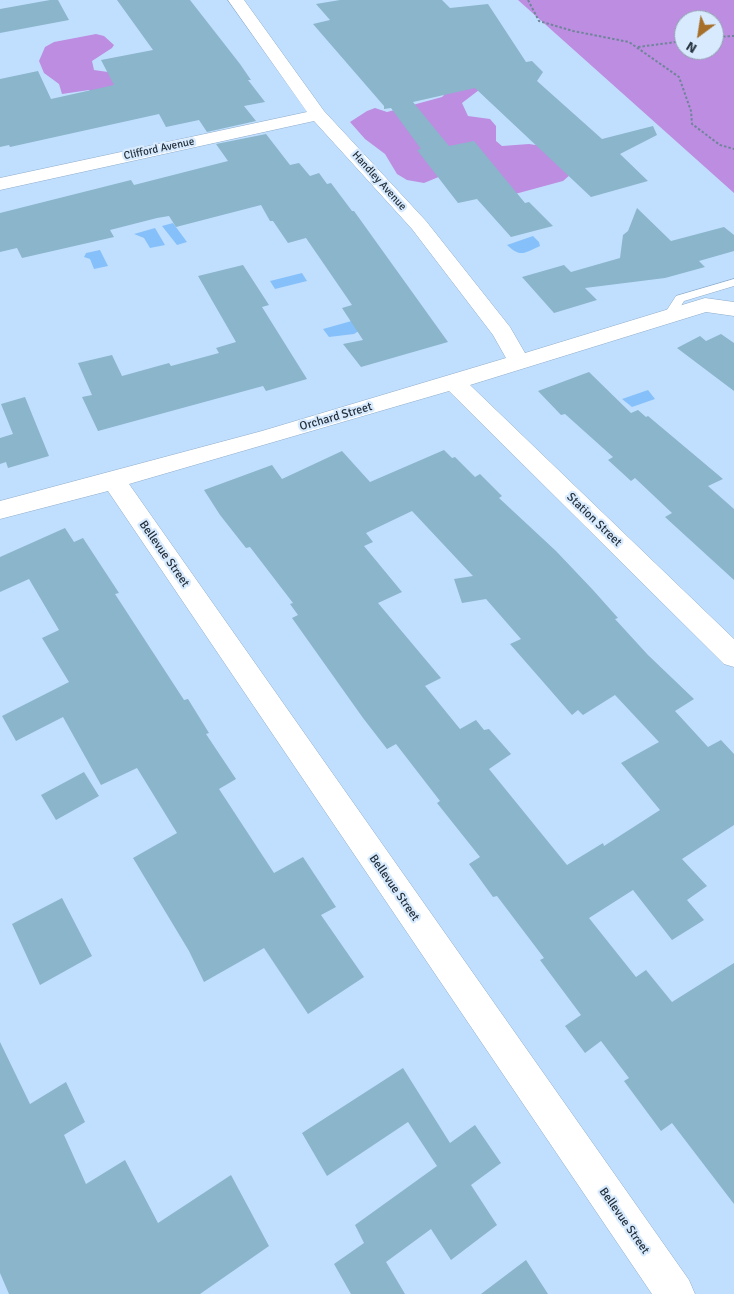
<!DOCTYPE html>
<style>
body{margin:0}
#map{position:relative;width:734px;height:1294px;overflow:hidden;background:#c0dfff;font-family:Signika,sans-serif}
canvas{display:block}
.north{position:absolute;left:674px;top:10px;width:50px;height:50px;box-sizing:border-box;background:#d8ebfe;border:1px solid #90a1b1;border-radius:50%;rotate:211deg;font-size:14px;font-weight:700;line-height:20px;text-align:center;color:#25313d}
.north::after{content:'';display:block;margin:auto;width:18px;height:22px;background:#a6702a;clip-path:polygon(50% 0,100% 100%,50% 72%,0 100%)}
</style>
<div id="map">
<canvas width="734" height="1294"></canvas>
<div class="north">N</div>
</div>
<script>
const context = document.querySelector('canvas').getContext('2d');
context.lineJoin = 'round';
function fill(path, color) {
  context.fillStyle = color;
  context.fill(path, 'evenodd');
}
function trace(path, color, width, dash) {
  context.strokeStyle = color;
  context.lineWidth = width;
  context.lineCap = dash ? 'butt' : 'round';
  context.setLineDash(dash || []);
  context.stroke(path);
}
function label(font, color, halo, rows, align = 'center') {
  context.font = font + ' Signika,sans-serif';
  context.lineWidth = 4.5;
  context.setLineDash([]);
  context.textBaseline = 'middle';
  context.strokeStyle = halo;
  context.fillStyle = color;
  for (const [text, x, y, turn = 0] of rows) {
    context.save();
    context.translate(x, y);
    context.rotate((+turn || 0) * Math.PI / 180);
    context.textAlign = isNaN(turn) ? turn : align;
    if (halo) context.strokeText(text, 0, 0);
    context.fillText(text, 0, 0);
    context.restore();
  }
}
fill(new Path2D(`
 M518,0h216v193zM684,20h30v30h-30z
 M96,34l8,2 10,9 -2,3 -20,13 2,9 14,2 28,-1 -41,26 -6,-7 -27,4 -3,-10 -15,-11 -5,-12 6,-14 9,-5z
 M456,73l23,17 -17,13 6,13 22,3 6,7v15l6,5 27,-2 20,3 21,28 -7,6 -48,13 -74,-18 -17,7 -17,-3 -10,-6 -12,-20 -20,-15 -15,-17 17,-11 8,-3 12,4 55,-15 9,-9z`), '#bd8de1');
fill(new Path2D(`
 M173,223l14,19 -10,3 -15,-19z
 M155,228l10,17 -15,3 -6,-10 -10,-4z
 M533,236l6,6 1,4c-16,7 -19,12 -33,-1z
 M100,250l8,16 -14,3 -4,-10 -6,-2 2,-4z
 M302,273l5,8 -32,8 -5,-8z
 M355,320l7,9 -8,5 -25,3 -6,-8z
 M648,390l7,9 -23,8 -10,-8z`), '#86c0fa');
fill(new Path2D(`
 M50,0h8l11,20 -69,13v-24z
 M117,0h73l50,64 11,16h-3l17,22 -21,4 12,15 -49,11 -8,-12 -33,7 -7,-13 -149,33 -1,-2 -9,2v-68l38,-8 13,28 63,-14 -13,-25 52,-10z
 M340,0h102l8,8 38,-4 38,58 6,-1 11,11 -6,9 65,58 51,-13 4,9 -37,19 28,27 -57,16 -116,-109 -62,14 36,44 25,-5 51,62 4,-1 24,24 -42,11 -34,-38 -19,4 -41,-53 4,-1 -30,-41 -7,1v-3l-71,-82 17,-4 -14,-16z
 M266,134l24,31 9,-2 11,13 9,-3 8,11 4,-1 21,28h2l94,131 -87,25 -18,-23 20,-4 -21,-32 10,-3 -46,-67 -18,5 -15,-22h-3l-9,-16 -85,22 -7,-11 -12,2 -47,12 4,7 -92,21 -5,-10 -17,4v-39l131,-33 3,5 94,-24 -12,-17z
 M637,208l34,33 53,-14 10,8v16l-35,10 6,6 -40,11 -80,10 12,12 -43,13 -32,-36 42,-12 7,7 49,-14 3,-23 5,-4z
 M243,265l26,40 -7,2 45,72 -41,12 -3,-5 -165,45 -16,-34 10,-2 -14,-32 34,-8 10,21 47,-13 2,3 48,-13 -3,-5 20,-6 -38,-66z
 M721,334l13,9v48l-57,-43 23,-12 6,5z
 M589,372l42,41 7,-3 8,7 2,-1 75,63 -15,7 26,23v71l-69,-63 7,-4 -37,-35 -4,3 -23,-21 5,-3 -48,-43 -4,1 -23,-24z
 M25,397l24,59 -41,12 -2,-6 -6,2v-26l13,-4 -12,-30z
 M444,450l8,8 3,-1 20,20 5,-3 22,22 -3,2 57,53 37,39 25,28 -3,1 33,36 46,44 -19,12 33,36 13,-7 13,14v71l-52,34 25,27 -20,14 17,20 -32,20 -39,-50 -44,28 47,59 10,-7 26,32 62,-39v241l-62,-81 -11,8 -37,-50 5,-3 -28,-37 -16,12 -20,-27 16,-11 -41,-55 4,-2 -47,-62 -4,1 -24,-33 11,-7 -43,-54 3,-2 -44,-57 -9,5 -24,-31 -71,-100 6,-3 -8,-11 3,-1 -43,-56 -4,1 -26,-33 -16,-25 68,-25 10,14 60,-28 28,31zM412,511l61,65 -19,3 8,24 24,-4 35,40 -11,5 62,71 6,-5 5,5 32,-20 44,47 -38,21 39,47 -56,36 -1,-3 -36,22 -78,-96 22,-15 -22,-25 -5,1 -8,-10 -16,9 -35,-43 16,-8 -63,-75 24,-11 -38,-46 9,-4 -7,-9z
 M65,528l9,14 9,-4 36,55 -4,1 69,106 4,-1 21,34 -3,1 30,45 -17,10 55,84 29,-16 33,50 -15,8 43,62 -56,37 -44,-66 -60,34 -15,-31 -56,-93 44,-25 -40,-65 -36,17 -38,-68 -47,24 -14,-25 67,-34 -27,-44 17,-8 -30,-51 -29,13v-35z
 M84,772l15,24 -43,24 -15,-25z
 M62,898l30,58 -52,29 -28,-61z
 M0,1042l30,62 36,-22 19,40 -21,13 22,49 39,-24 33,63 73,-48 38,71 -69,48h-191l-9,-21z
 M403,1068l47,75 25,-18 26,38 -30,22 26,40 -46,35 -20,-31 -45,33 19,32h-54l-17,-30 30,-21 -9,-18 82,-59 -29,-44 -81,54 -25,-43z
 M526,1260l22,34h-67z`), '#8ab5ca');
const service = new Path2D(`
 M734,279v7l-50,15 -11,18 -4,1 -6,-4 13,-20z`);
const minor = new Path2D(`
 M228,0h16l80,111 102,110 84,106 15,26 180,-55 29,4v14l-28,-4 -236,73 264,254v28l-10,-3 -275,-273 -320,93 560,796 6,14h-43l-544,-803 -108,28v-18l262,-70 244,-73 -13,-23 -81,-106 -98,-108 -314,69v-12l307,-66z`);
trace(service, '#8eacca', 1);
trace(minor, '#8eacca', 1);
trace(new Path2D(`
 M528,0l11,21 34,10 56,11 50,35 12,34 1,13 28,21 14,4
 M714,37l20,-1
 M638,47l46,-6`), '#70859b', 2, [2.5, 2]);
fill(service, '#fff');
fill(minor, '#fff');
label('11px', '#25313d', '#d8ebfe', [
 ["Clifford Avenue",159,149,-12],
 ["Handley Avenue",379,181,48]
]);
label('12px', '#25313d', '#d8ebfe', [
 ["Orchard Street",336,417,-16],
 ["Station Street",594,520,44],
 ["Bellevue Street",164,554,55],
 ["Bellevue Street",394,888,55],
 ["Bellevue Street",624,1221,55]
]);
</script>
